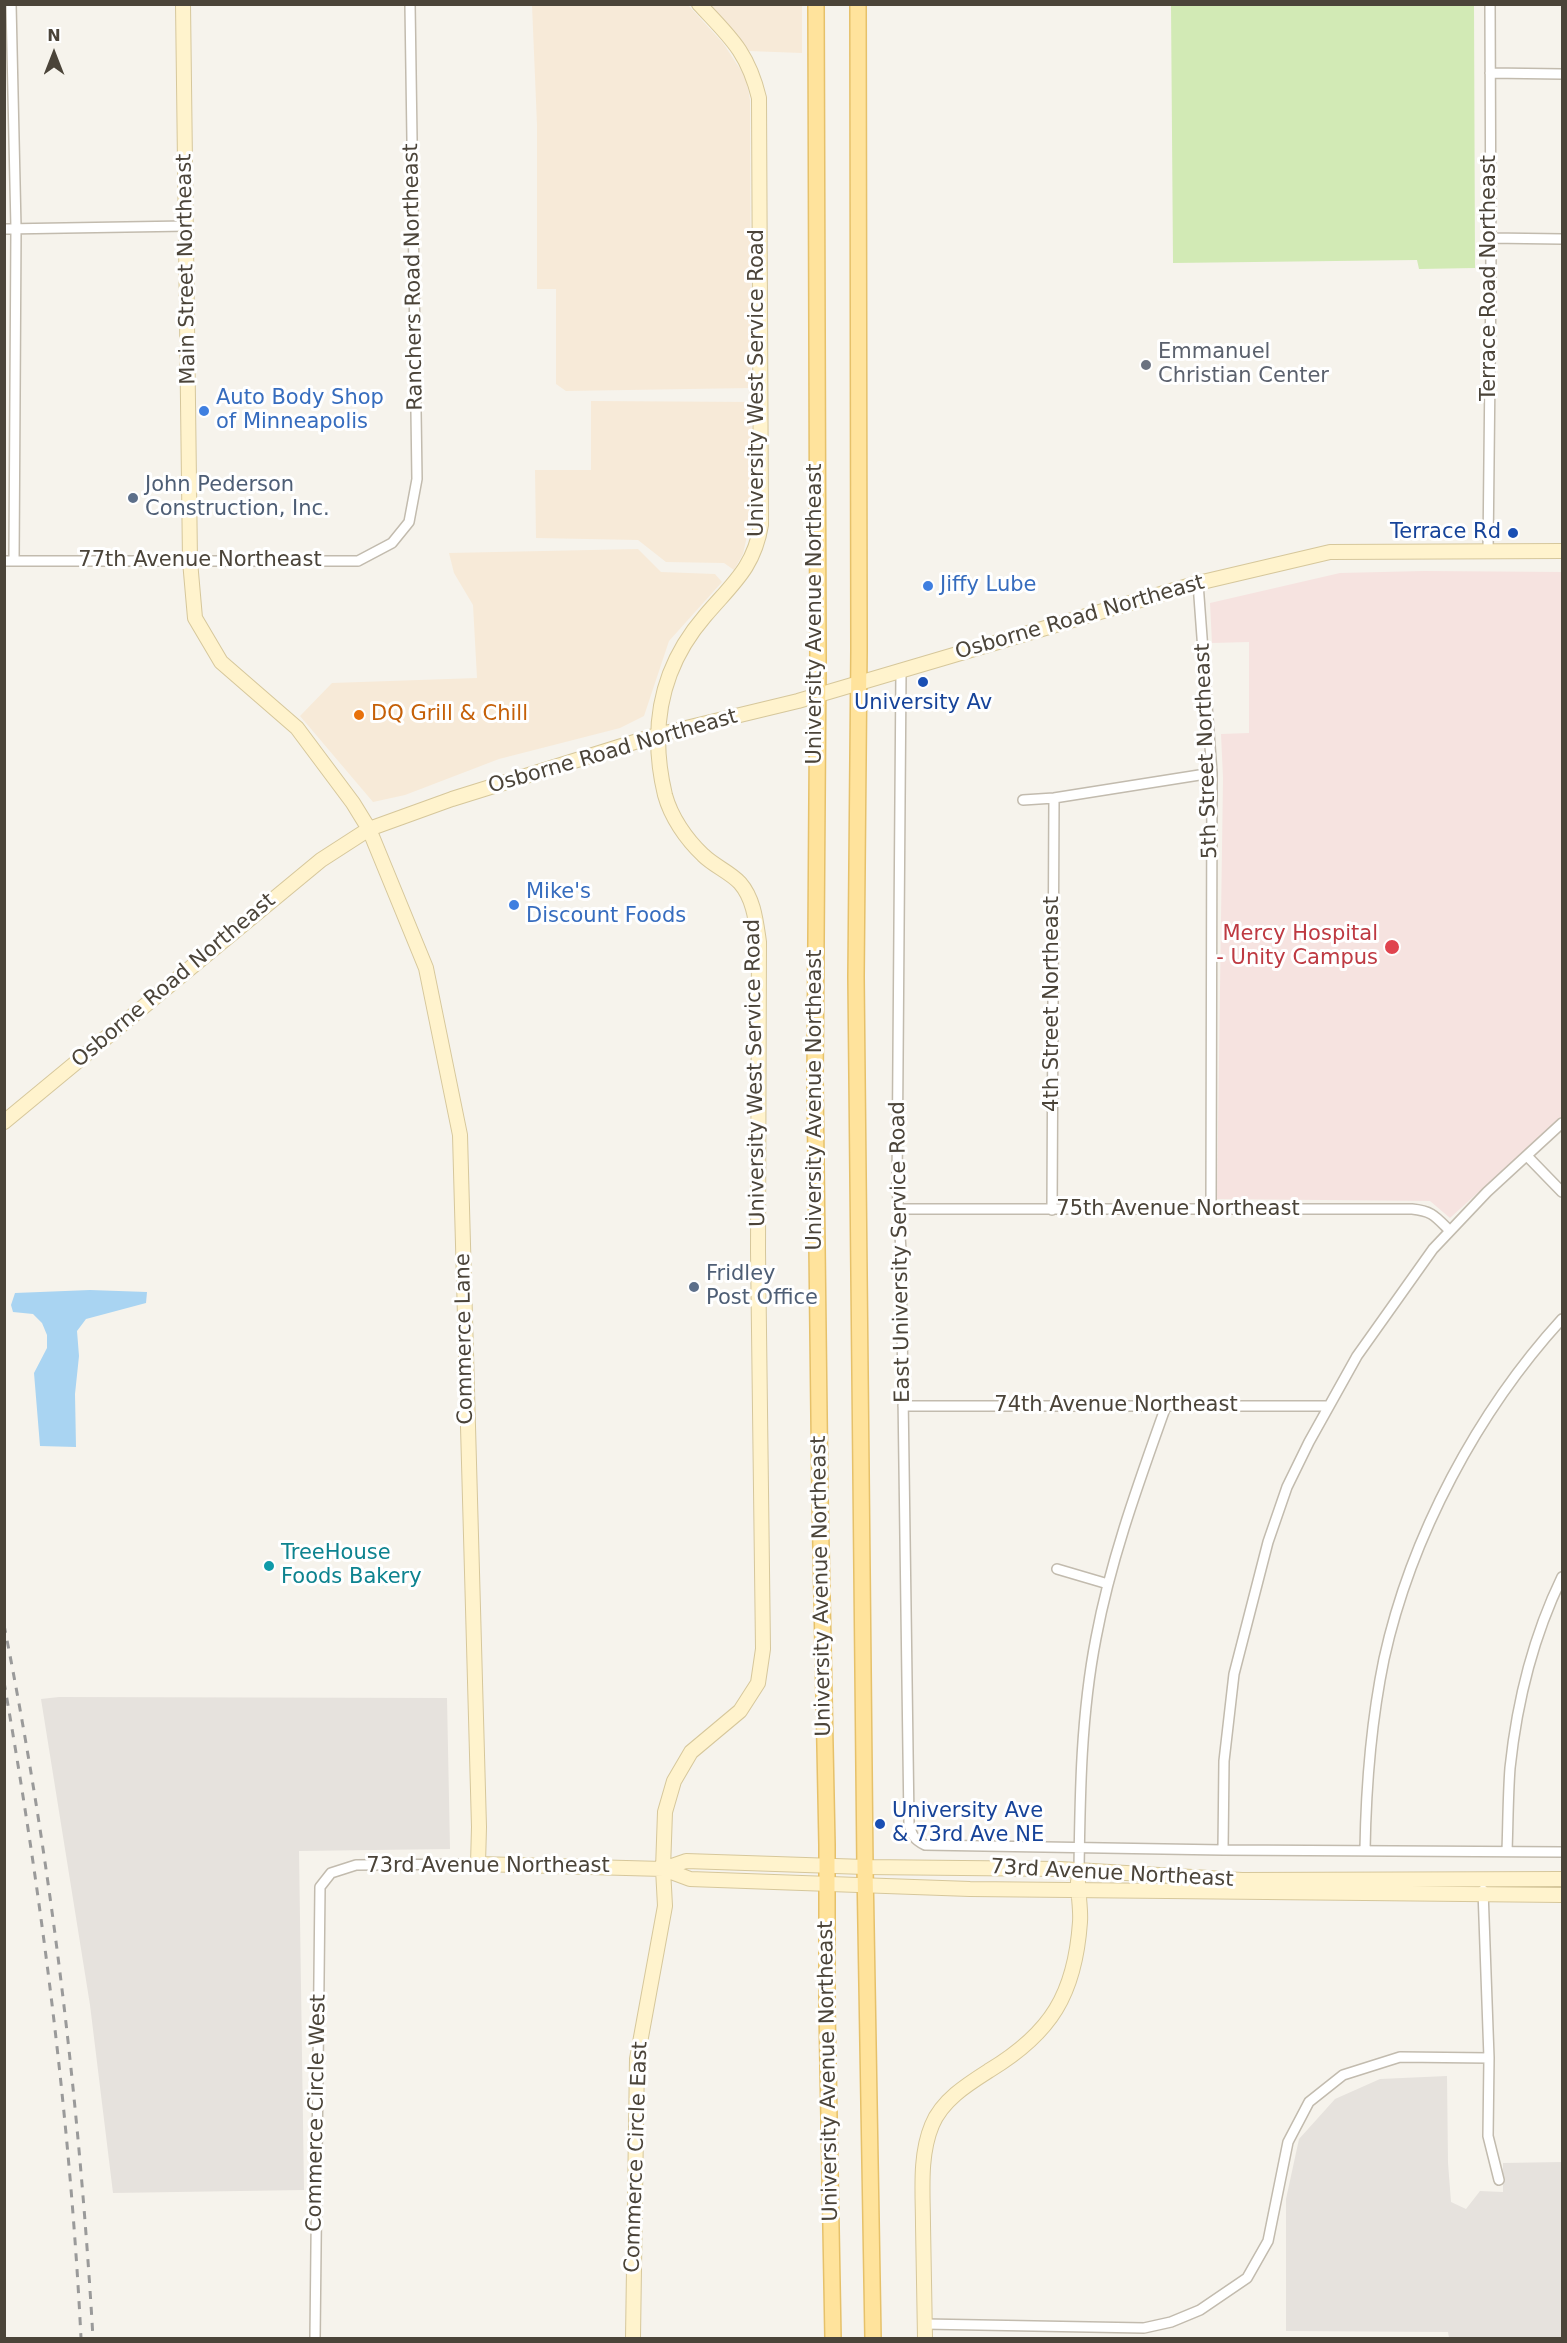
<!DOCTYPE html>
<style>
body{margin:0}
#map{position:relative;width:1567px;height:2343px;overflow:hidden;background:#f6f3ec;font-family:"DejaVu Sans",sans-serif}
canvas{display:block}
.frame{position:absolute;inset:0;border:6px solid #4b4439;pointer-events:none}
.north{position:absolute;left:24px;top:24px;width:60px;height:60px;-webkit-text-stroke:4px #fff;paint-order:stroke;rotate:0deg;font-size:16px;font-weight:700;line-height:24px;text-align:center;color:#4b4439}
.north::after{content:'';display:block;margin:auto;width:21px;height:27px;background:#4b4439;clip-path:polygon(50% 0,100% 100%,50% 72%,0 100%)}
</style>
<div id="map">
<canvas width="1567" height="2343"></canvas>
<div class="frame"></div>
<div class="north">N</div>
</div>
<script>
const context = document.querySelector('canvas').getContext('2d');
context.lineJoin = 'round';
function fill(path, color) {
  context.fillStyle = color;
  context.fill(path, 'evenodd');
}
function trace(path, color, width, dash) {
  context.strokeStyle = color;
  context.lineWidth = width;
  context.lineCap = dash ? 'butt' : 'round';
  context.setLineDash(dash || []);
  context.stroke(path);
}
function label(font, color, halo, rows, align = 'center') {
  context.font = font + ' "DejaVu Sans",sans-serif';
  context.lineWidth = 6;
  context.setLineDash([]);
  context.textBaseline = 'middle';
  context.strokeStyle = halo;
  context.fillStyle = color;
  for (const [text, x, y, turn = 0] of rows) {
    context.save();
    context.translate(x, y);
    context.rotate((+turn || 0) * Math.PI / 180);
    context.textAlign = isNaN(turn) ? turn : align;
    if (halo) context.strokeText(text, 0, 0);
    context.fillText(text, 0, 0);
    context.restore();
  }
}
fill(new Path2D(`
 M532,5h156l35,38 23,35 4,22 1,288 -185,3 -10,-7v-95h-19v-164z
 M709,5h93v48l-54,-2z
 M591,401l161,1 -1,116 -8,36 -9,16 -10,-7 -58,-1 -28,-22 -102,-2 -1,-68h56z
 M638,549l23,23 54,2 7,8 -53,59 -25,75 -24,12 -121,31 -94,36 -32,7 -73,-86 32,-33 145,-5 -4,-73 -19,-32 -5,-20z`), '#f7ead8');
fill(new Path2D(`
 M59,1697l388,1 3,151 -151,2 5,339 -191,3 -23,-188 -49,-306z
 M1447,2076l1,87 3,39 15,7 14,-18 23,1v-29l59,-1v176h-113l-1,-6 -162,-1v-132l13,-60 36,-40 45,-20z`), '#e6e2dd');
fill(new Path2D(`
 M1424,571l138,1v544l-112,102 -20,-17 -213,-2 6,-421 -2,-44 28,-1v-91l-37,1 -2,-40 130,-30z`), '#f6e3e0');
fill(new Path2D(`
 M1171,5h303l1,263 -56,1 -2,-9 -244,3z`), '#d2eab5');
fill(new Path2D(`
 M90,1290l57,2 -1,11 -60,16 -9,12 2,25 -4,38 1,53 -36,-1 -6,-73 13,-25v-13l-5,-12 -9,-9 -20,-2 -2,-7 4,-12z`), '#a9d4f2');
const street = new Path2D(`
 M11,4l5,224 -2,333
 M1490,73l72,1
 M4,229l183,-3
 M1490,238l72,1
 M1488,552l3,-275 -1,-273
 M4,561h354l34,-18 17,-21 8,-43 -7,-475
 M1198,583l14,190 -1,435
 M901,671l-4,516 4,64 8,572c2,11 5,17 16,22l298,5 339,2
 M1023,800l31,-2 158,-25
 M1527,1156l35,36
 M900,1209h512c20,2 23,7 37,21
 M1052,1210l2,-412
 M903,1406h425
 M1057,1569l51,15
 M1223,1850l1,-89 10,-87 34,-132 19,-55 22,-45 48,-86 76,-107 54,-57 75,-69
 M1365,1850c1,-64 6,-128 19,-191 27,-123 94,-248 178,-340
 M1507,1851c1,-27 1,-56 3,-83 7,-67 23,-131 52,-191
 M1079,1870c1,-78 2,-155 17,-232 15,-80 43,-156 70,-232
 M1483,1890l6,168 -1,78 11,44
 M924,2324l220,4 27,-6 29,-12 47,-32 21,-37 20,-99 21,-40 34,-27 57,-18 89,1
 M315,2338l5,-451 11,-14 25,-8 122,-1`);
const secondary = new Path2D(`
 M183,4l7,557 5,57 26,44 76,66 56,75 16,26 57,139 34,167 19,692 -1,37 185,5 27,10 280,10 592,6
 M4,1122l317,-262 48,-31 83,-30 205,-64 141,-34 400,-118 132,-31 232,-1
 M663,1869l23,-8 179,6 195,2 182,11 320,-1
 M633,2338l4,-279 28,-153 -2,-37 2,-57 9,-31 17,-29 49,-41 18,-28 5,-34 -5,-398 1,-309c-3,-20 -5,-43 -19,-59 -10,-11 -26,-17 -37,-28 -17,-16 -32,-38 -38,-60 -16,-67 -5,-127 40,-179 27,-32 49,-48 56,-91l-2,-427c-11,-46 -29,-61 -60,-94
 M925,2338c-1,-37 -1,-75 -2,-113 0,-32 -4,-69 9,-100 10,-25 36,-41 58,-55 61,-37 85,-76 90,-148 1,-13 -2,-27 -2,-41`);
const primary = new Path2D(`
 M816,4l2,657 -3,418 5,420 7,346v163l6,330
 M858,4l1,646 -3,327 9,890 8,471`);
trace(street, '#c2bbae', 12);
trace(secondary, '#d6c79b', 16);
trace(primary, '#e6c16a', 18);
trace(street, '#fff', 9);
trace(secondary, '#fff3cd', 14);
trace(primary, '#ffe39c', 15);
trace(new Path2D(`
 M4,1625c47,235 75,474 89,713
 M4,1682c38,217 66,437 77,656`), '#9a9a9a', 3, [8, 8]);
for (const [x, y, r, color] of [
 [1146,365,6,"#6b7280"],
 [204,411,6,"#3f7fe0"],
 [133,498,6,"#5c6f8a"],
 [1513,533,6,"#1a4fb4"],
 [928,586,6,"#3f7fe0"],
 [923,682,6,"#1a4fb4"],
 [359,715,6,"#e8710a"],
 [514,905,6,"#3f7fe0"],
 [1392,947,8,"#e0444e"],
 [694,1287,6,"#5c6f8a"],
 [269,1566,6,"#0f9aa8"],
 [880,1824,6,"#1a4fb4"]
]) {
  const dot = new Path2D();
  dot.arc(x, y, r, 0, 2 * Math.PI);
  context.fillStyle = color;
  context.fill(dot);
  trace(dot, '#fff', 2);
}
label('21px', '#4b4439', '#fff', [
 ["Main Street Northeast",187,269,-91],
 ["Ranchers Road Northeast",414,277,-91],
 ["Terrace Road Northeast",1490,278,-90],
 ["University West Service Road",758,383,-90],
 ["77th Avenue Northeast",200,561],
 ["University Avenue Northeast",816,614,-90],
 ["Osborne Road Northeast",1080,618,-16],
 ["5th Street Northeast",1207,751,-92],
 ["Osborne Road Northeast",613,752,-16],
 ["Osborne Road Northeast",174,981,-40],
 ["4th Street Northeast",1053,1004,-90],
 ["University West Service Road",756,1073,-91],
 ["University Avenue Northeast",816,1100,-90],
 ["75th Avenue Northeast",1178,1210],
 ["East University Service Road",901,1252,-91],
 ["Commerce Lane",465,1339,-91],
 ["74th Avenue Northeast",1116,1406],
 ["University Avenue Northeast",822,1586,-91],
 ["73rd Avenue Northeast",488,1867],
 ["73rd Avenue Northeast",1112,1874,3],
 ["University Avenue Northeast",829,2071,-91],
 ["Commerce Circle West",317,2113,-89],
 ["Commerce Circle East",637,2157,-88]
]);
label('21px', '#5b616d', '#fff', [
 ["Emmanuel",1158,353],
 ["Christian Center",1158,377]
], 'left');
label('21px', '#366cbe', '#fff', [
 ["Auto Body Shop",216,399],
 ["of Minneapolis",216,423],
 ["Jiffy Lube",940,586],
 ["Mike's",526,893],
 ["Discount Foods",526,917]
], 'left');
label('21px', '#4e5e75', '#fff', [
 ["John Pederson",145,486],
 ["Construction, Inc.",145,510],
 ["Fridley",706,1275],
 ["Post Office",706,1299]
], 'left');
label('21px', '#164399', '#fff', [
 ["Terrace Rd",1501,533],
 ["University Av",923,704,"center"],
 ["University Ave",892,1812,"left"],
 ["& 73rd Ave NE",892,1836,"left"]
], 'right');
label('21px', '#c56008', '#fff', [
 ["DQ Grill & Chill",371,715]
], 'left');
label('21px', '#be3a42', '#fff', [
 ["Mercy Hospital",1378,935],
 ["- Unity Campus",1378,959]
], 'right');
label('21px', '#0d838f', '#fff', [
 ["TreeHouse",281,1554],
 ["Foods Bakery",281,1578]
], 'left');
</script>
